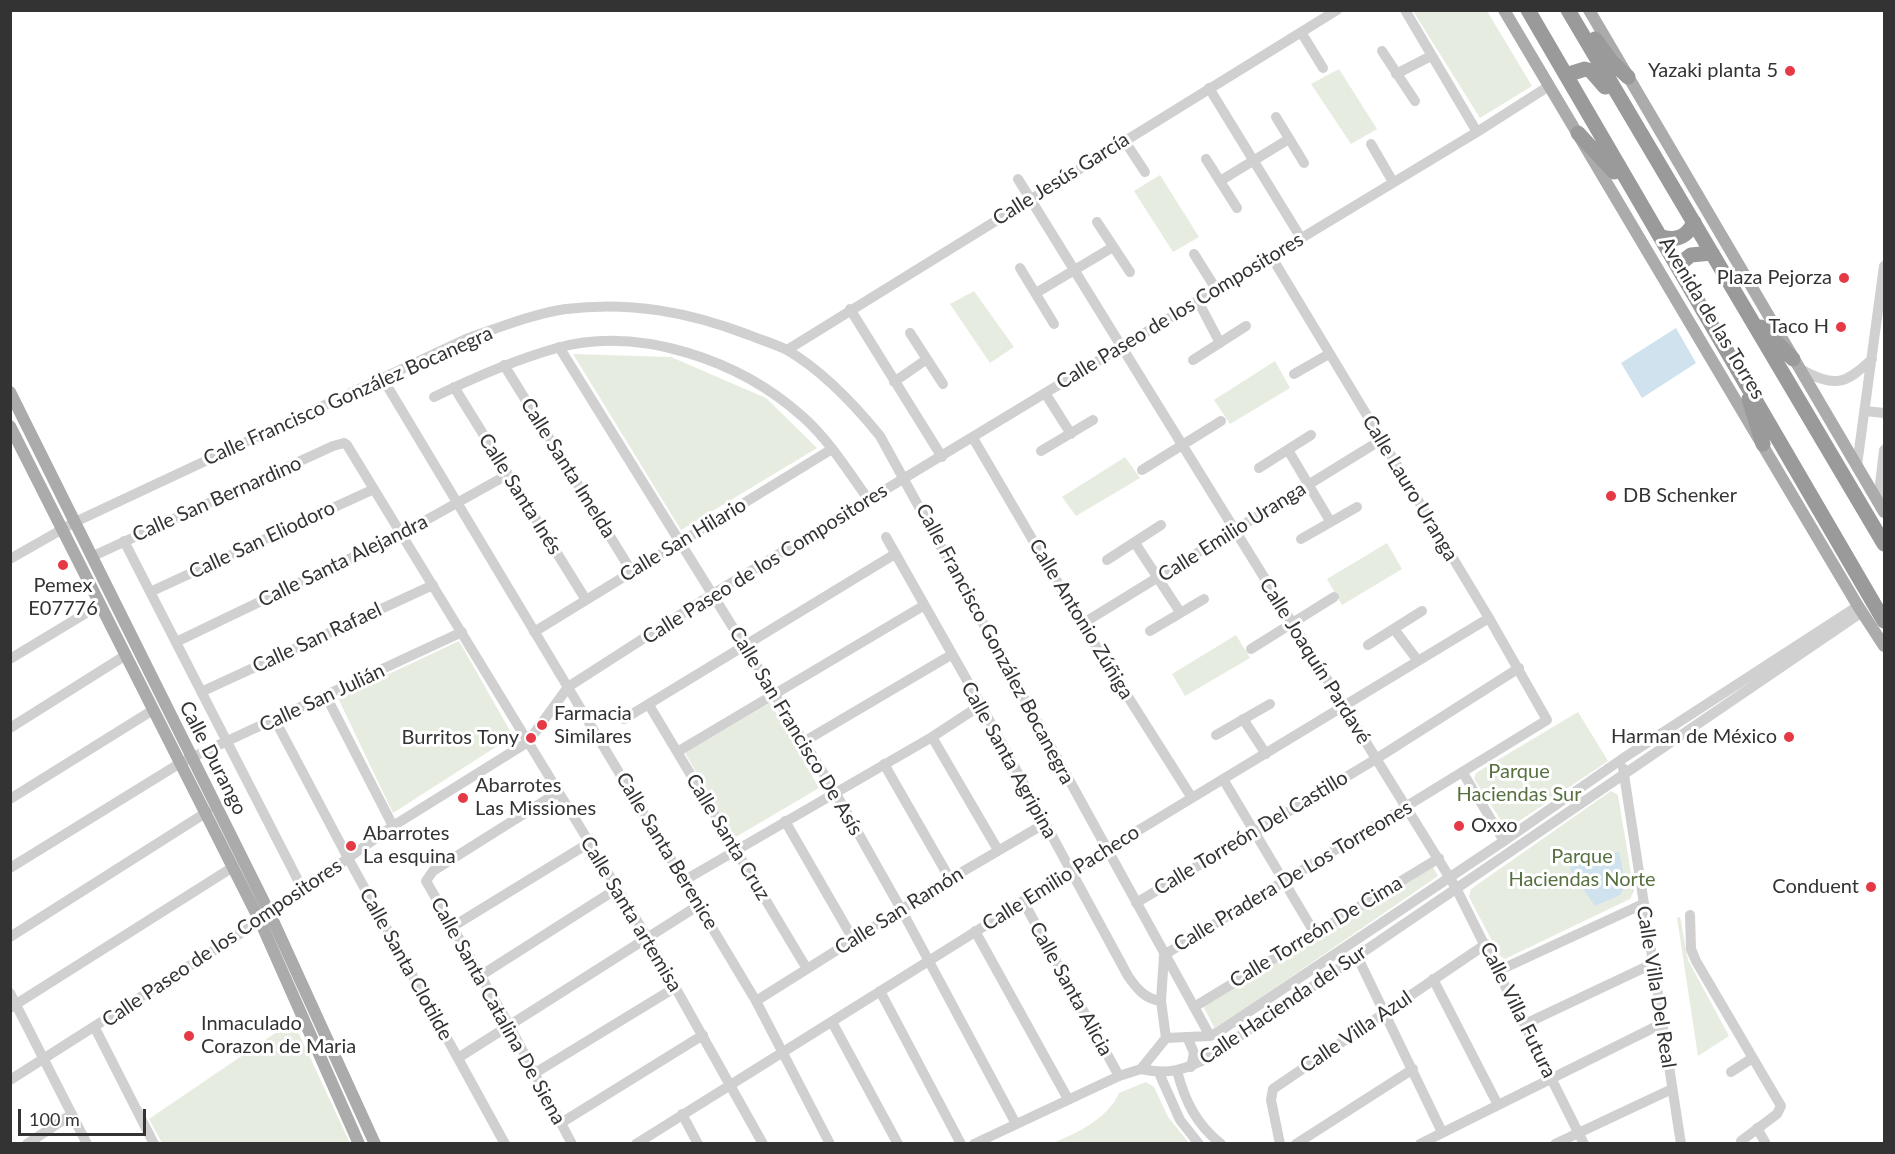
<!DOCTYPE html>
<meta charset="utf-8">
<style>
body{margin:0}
#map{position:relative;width:1895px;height:1154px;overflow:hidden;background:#fff;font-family:Lato,sans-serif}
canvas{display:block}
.frame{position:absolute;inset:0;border:12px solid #333;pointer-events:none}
.scale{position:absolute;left:18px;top:1109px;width:128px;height:27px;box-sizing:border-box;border:3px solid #333;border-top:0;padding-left:8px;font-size:18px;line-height:21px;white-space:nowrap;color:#333;-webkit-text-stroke:4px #fff;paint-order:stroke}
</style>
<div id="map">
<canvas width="1895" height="1154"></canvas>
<div class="frame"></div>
<div class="scale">100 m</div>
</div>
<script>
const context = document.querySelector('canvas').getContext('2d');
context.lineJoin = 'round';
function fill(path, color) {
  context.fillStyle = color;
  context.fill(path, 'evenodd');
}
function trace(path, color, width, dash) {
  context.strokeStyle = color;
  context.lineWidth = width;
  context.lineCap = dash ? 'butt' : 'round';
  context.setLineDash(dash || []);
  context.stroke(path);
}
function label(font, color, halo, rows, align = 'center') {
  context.font = font + ' Lato,sans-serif';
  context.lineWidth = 6;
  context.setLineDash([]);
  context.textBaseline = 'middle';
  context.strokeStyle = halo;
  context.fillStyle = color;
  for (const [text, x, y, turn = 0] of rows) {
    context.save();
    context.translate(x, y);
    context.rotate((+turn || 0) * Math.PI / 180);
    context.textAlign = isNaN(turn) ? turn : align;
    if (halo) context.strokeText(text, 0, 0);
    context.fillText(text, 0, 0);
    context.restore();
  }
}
fill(new Path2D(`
 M1413,11h74l45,75 -52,32z
 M1339,69l38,60 -26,15 -40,-60z
 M1160,175l39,62 -26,15 -39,-61z
 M974,291l40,56 -24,16 -40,-59z
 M573,354l98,3 95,41 51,50 -136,82z
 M1275,361l15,27 -60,36 -16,-24z
 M1125,457l15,21 -64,38 -14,-19z
 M1387,543l15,26 -60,36 -15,-26z
 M1236,635l14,23 -65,38 -13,-22z
 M459,641l54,95 -120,77 -55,-115z
 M770,703l49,85 -85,50 -49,-85z
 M1578,712l30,49 -99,67 -5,-3 -30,-46 2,-6z
 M1611,791l7,4 16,96 -4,8 -125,60 -5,-3 -31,-59 2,-8z
 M1433,867l5,9 -223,153 -12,-23z
 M1680,917l8,43 41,76 -31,20 -21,-138z
 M293,1021l57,122h-188l-13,-24z
 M1146,1082l8,5 14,30 21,26h-136c25,-10 55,-25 66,-50z`), '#e6ecdf');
fill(new Path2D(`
 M1676,328l20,35 -54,35 -21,-35z
 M1619,852l7,33 -6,10 -25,11 -25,-36 1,-7z`), '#cfe2ee');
trace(new Path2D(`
 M1405,10l72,122
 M1301,32l22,36
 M1382,51l33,50
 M1396,74l35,-18
 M1209,88l92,150
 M1276,117l28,46
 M1124,140l21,32
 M1371,144l22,38
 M1206,159l31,49
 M1018,179l438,709 128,256
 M1220,181l69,-42
 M1097,222l33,50
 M1194,254l22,35
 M1020,268l34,56
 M1036,293l77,-46
 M1198,301l22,42
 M850,309l92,148
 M910,333l33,51
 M559,347l276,445 66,117 115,215
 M787,350l550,-340
 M1193,360l53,-34
 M504,365l128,207
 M1800,369c34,18 44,17 72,-10
 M1294,374l35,-20
 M383,379l373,622 74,143
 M894,382l33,-23
 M454,387l132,213
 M1045,393l26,41
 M434,397c39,-19 80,-37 123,-49 83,-23 184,13 246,69 26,23 45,54 65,82
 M1865,411l19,2
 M973,438l109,186 110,174
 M1288,450l42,71
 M1041,451l52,-31
 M1857,465l27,-199
 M1259,468l52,-33
 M1142,470l79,-49
 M1878,501l6,-51
 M886,537l95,168 147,271c9,13 17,23 33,25
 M1301,539l56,-32
 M124,541l179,349
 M1135,543l45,69
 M91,557l242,-111 11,-3 3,2 300,492 116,207
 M10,559l65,-37 391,-183c32,-11 66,-25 100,-30 64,-8 123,3 183,26 12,5 26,9 38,15 36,21 67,54 93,86l330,600
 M1107,560l54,-35
 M150,592l224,-103
 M1082,624l299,-184
 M1394,629l24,32
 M1150,631l54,-32
 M534,632l298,-183
 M176,642l227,-109 104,-58
 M1368,645l54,-34
 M1251,649l83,-52
 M10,659l91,-55
 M201,692l232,-107
 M326,696l67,130
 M649,705l158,264
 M624,719l271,-165
 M1243,719l23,35
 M275,720l73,138 157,286
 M10,728l116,-73
 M1216,735l54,-31
 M932,737l66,113
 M805,741l146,-86
 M677,752l246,-146
 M884,764l66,115
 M1623,768l58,376
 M1463,773l41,68
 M1223,779l91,153
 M557,793l-124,78 -7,10 83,144 63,119
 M10,799l143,-89
 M785,821l68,118
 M10,868l172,-106 280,-130
 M685,880l247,-143 49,-32
 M1023,901l96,175
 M1136,903l240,-144 143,-91
 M1690,915l1,34 5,12 85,145 -4,8 -36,27
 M452,927l137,-84
 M975,931l93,168
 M10,937l197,-125
 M1357,956l85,176
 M1500,970l143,-66
 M480,976l138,-88
 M1433,979l65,126
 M880,991l81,153
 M10,993l77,151
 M756,1001l194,-122 94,-55
 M1194,1007l245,-149
 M10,1008l223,-141
 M832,1022l66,122
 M1525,1024l127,-60
 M95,1028l59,116
 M1166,1038l-5,-37 3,-46 383,-235 -58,-102 -218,-362
 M1188,1039l6,14 -3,14
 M458,1058l241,-153
 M1141,1069c27,6 44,1 68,-12l653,-445
 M1177,1071c8,30 19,53 44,73
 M1731,1072l20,-13
 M535,1073l141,-86
 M1159,1073l21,47 19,24
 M10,1080l250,-159 133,-95 135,-84 40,-55 143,-92 766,-463 72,-46
 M682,1114l16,30
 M561,1123l142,-88
 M1757,1128l9,16
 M27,1144l45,-30
 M636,1144l470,-294 383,-232
 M974,1144l145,-68 22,-7 25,-31 44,-2 10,-5 284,-190 118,-82 236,-153
 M1280,1144l-9,-44 2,-11 213,-145
 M1296,1144l117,-75
 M1420,1144l241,-120
 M1555,1144l117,-55`), '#d0d0d0', 10);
trace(new Path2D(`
 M1504,10l354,596 26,40
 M1589,10l295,502
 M10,392l260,522 105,230
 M10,426l250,495 99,223`), '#ababab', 12);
trace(new Path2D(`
 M1528,10l356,611
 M1568,10l316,534
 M1595,39l16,22 17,16
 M1566,75l19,-6 6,2 14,16
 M1578,133l36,39
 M1662,237c15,4 25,0 32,-15
 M1678,265l13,-10 21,-2
 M1761,327l32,32
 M1749,399l14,45`), '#9a9a9a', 15);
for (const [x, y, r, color] of [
 [1790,71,6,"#e63946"],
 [1844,278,6,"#e63946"],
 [1841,327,6,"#e63946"],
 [1611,496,6,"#e63946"],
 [63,565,6,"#e63946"],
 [542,725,6,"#e63946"],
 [1789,737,6,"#e63946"],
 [531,738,6,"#e63946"],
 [463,798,6,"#e63946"],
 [1459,826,6,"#e63946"],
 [351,846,6,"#e63946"],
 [1871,887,6,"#e63946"],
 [189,1036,6,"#e63946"]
]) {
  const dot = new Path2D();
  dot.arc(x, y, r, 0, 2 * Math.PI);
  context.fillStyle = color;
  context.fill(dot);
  trace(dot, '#fff', 2);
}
label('20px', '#333', '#fff', [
 ["Yazaki planta 5",1778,71],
 ["Plaza Pejorza",1832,278],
 ["Taco H",1829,327],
 ["DB Schenker",1623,496,"left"],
 ["Pemex",63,586,"center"],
 ["E07776",63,609,"center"],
 ["Farmacia",554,714,"left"],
 ["Similares",554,737,"left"],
 ["Harman de México",1777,737],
 ["Burritos Tony",519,738],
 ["Abarrotes",475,786,"left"],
 ["Las Missiones",475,809,"left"],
 ["Oxxo",1471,826,"left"],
 ["Abarrotes",363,834,"left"],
 ["La esquina",363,857,"left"],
 ["Conduent",1859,887],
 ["Inmaculado",201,1024,"left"],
 ["Corazon de Maria",201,1047,"left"]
], 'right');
label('20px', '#333', '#fff', [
 ["Calle Jesús García",1061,179,-32],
 ["Calle Paseo de los Compositores",1180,311,-31],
 ["Avenida de las Torres",1712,318,59],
 ["Calle Francisco González Bocanegra",348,396,-24],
 ["Calle Santa Imelda",568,468,58],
 ["Calle Lauro Uranga",1410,488,59],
 ["Calle Santa Inés",520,494,58],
 ["Calle San Bernardino",217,499,-24],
 ["Calle Emilio Uranga",1232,532,-32],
 ["Calle San Eliodoro",262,540,-25],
 ["Calle San Hilario",683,540,-31],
 ["Calle Santa Alejandra",343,561,-26],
 ["Calle Paseo de los Compositores",765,564,-32],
 ["Calle Antonio Zúñiga",1081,619,59],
 ["Calle San Rafael",317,638,-25],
 ["Calle Francisco González Bocanegra",995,644,62],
 ["Calle Joaquín Pardavé",1315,661,58],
 ["Calle San Julián",322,698,-25],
 ["Calle San Francisco De Asís",796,731,59],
 ["Calle Durango",213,758,63],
 ["Calle Santa Agripina",1009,760,61],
 ["Calle Torreón Del Castillo",1251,833,-31],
 ["Calle Santa Cruz",728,837,59],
 ["Calle Santa Berenice",667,851,59],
 ["Calle Pradera De Los Torreones",1293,876,-31],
 ["Calle Emilio Pacheco",1061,878,-32],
 ["Calle San Ramón",899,911,-32],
 ["Calle Santa artemisa",631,914,59],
 ["Calle Torreón De Cima",1316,932,-31],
 ["Calle Paseo de los Compositores",222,943,-34],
 ["Calle Santa Clotilde",406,964,61],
 ["Calle Villa Del Real",1656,987,81],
 ["Calle Santa Alicia",1071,989,61],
 ["Calle Hacienda del Sur",1283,1005,-34],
 ["Calle Villa Futura",1518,1010,64],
 ["Calle Santa Catalina De Siena",498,1011,61],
 ["Calle Villa Azul",1356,1032,-34]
]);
label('20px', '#56703f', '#fff', [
 ["Parque",1519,772],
 ["Haciendas Sur",1519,795],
 ["Parque",1582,857],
 ["Haciendas Norte",1582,880]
]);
</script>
